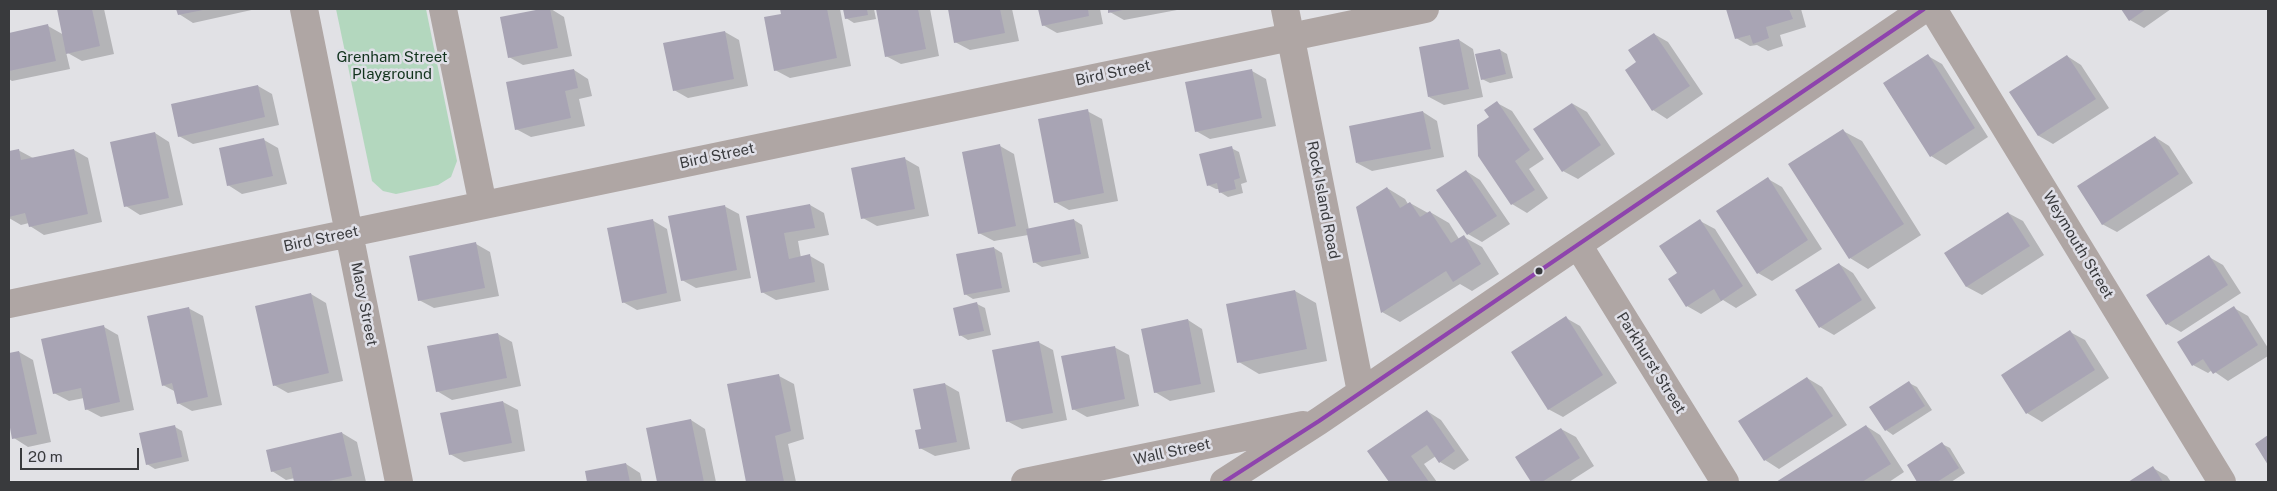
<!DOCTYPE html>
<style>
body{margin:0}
#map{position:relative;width:2277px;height:491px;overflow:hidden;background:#e1e1e5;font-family:"Public Sans",sans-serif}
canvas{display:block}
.frame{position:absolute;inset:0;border:10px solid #393a3d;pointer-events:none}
.scale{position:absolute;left:20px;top:448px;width:119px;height:22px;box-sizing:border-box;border:2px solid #393a3d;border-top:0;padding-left:6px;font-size:15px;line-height:18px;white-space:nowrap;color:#393a3d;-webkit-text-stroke:4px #dfdfe7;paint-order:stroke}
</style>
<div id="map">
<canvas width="2277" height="491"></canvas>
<div class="frame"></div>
<div class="scale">20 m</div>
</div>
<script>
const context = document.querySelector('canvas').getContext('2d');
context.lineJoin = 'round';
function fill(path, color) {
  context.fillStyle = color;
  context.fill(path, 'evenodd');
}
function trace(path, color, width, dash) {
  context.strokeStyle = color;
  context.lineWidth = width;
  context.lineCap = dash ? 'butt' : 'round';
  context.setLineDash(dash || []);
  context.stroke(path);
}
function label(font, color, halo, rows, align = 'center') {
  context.font = font + ' "Public Sans",sans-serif';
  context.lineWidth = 5;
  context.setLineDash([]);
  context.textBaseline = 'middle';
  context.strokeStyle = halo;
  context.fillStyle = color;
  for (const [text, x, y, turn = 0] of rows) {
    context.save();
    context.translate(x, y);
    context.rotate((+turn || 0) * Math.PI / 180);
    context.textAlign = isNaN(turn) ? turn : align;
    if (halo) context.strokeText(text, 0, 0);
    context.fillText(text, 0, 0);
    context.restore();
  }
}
fill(new Path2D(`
 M336,9h90l31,152 -6,16 -13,8 -42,9 -13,-3 -11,-10z`), '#b3d7be');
fill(new Path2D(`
 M58,9h46l10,45 -32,7 -16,-9 4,17 -58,12 -3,-2v-45l39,-8 16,9z
 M177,9h79l-63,14 -14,-9z
 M551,9l13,8 8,39 -49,9 -14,-8 -8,-39z
 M781,9h59l11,57 -61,12 -15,-8 7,-55z
 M844,9h30l2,10 -22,4 -8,-5z
 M877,9h53l9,47 -38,8 -15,-8z
 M949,9h63l7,32 -49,9 -15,-8z
 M1040,9h60l3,15 -46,9 -14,-8z
 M1109,9h67l1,1 -53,10 -14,-8z
 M1727,9h74l5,18 -26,8 3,11 -15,5 -11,-6 -7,1 -14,-8z
 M2122,9h49l-27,19 -14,-8z
 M725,32l14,8 9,46 -60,12 -14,-8z
 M1654,34l14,8 35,52 -36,25 -14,-9 -27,-40 12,-8z
 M1459,40l14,9 10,48 -39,8 -15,-8z
 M1500,50l7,4 6,24 -23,5 -8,-4z
 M1928,56l14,8 46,73 -42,28 -15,-9 -47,-72z
 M2067,56l14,9 28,43 -56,36 -14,-8 -28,-44z
 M574,70l14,9 4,17 -13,3 6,27 -54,11 -15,-8z
 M1252,71l14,8 10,47 -66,13 -14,-8z
 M258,86l14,8 7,31 -86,19 -14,-8z
 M1497,103l15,8 32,48 -15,10 19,29 -21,15 -15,-9 -32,-48z
 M1573,104l14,8 28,42 -37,25 -15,-8z
 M1087,111l15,8 16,82 -49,9 -14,-8z
 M1423,112l14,9 7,36 -72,14 -15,-8z
 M1843,131l19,10 59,94 -53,34 -18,-11z
 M155,133l14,9 14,63 -43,10 -14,-9z
 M2155,137l14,9 24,37 -76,49 -15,-8z
 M264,140l14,8 9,36 -45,10 -14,-9z
 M1000,146l14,8 15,76 45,-10 8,5 7,33 -47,9 -8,-5 -6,-27 -34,6 -15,-8z
 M1231,148l8,4 8,30 -6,2 2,9 -15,4 -8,-5v-3h-4l-8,-4z
 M18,150l15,8 41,-8 14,8 14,64 -58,13 -14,-9 -1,-3 -8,2 -12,-7v-66z
 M905,159l14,8 10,49 -52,10 -14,-8z
 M1466,171l14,9 30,44 -28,18 -14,-8z
 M1768,179l14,8 40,62 -50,32 -14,-8z
 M1387,188l18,11 3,5 2,-1 18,10 2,-1 19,11 10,16 5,-2 18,10 17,27 -27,17 -12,-7 -60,38 -18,-10z
 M810,205l14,8 5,22 -31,6 3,17 9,-2 14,8 5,26 -53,10 -14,-8 -15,-75z
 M724,206l15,8 12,64 -55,10 -14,-8z
 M2008,213l15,8 21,34 -62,40 -15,-8 -21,-34z
 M652,220l15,9 14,72 -44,9 -14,-8z
 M1700,221l15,8 42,66 -21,13 -13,-8 -22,14 -14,-8 -9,-32z
 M476,244l14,8 9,44 -65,12 -15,-8z
 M994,248l8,5 8,39 -37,7 -8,-5z
 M2209,257l14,8 18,28 -60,39 -14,-8z
 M1839,264l14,9 23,35 -42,27 -14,-8z
 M1295,291l21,12 11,58 -68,13 -20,-12z
 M311,294l15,9 17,78 -55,12 -14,-8z
 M977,304l8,4 6,27 -23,5 -8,-5z
 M188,308l15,8 19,89 -30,6 -14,-8 -2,-11 -13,-7z
 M2234,308l14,8 20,32v8l-40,25 -16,-11 -4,3 -15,-8z
 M1566,318l14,8 37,57 -54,34 -15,-8z
 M1188,320l14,9 13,63 -45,9 -15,-9z
 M104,327l14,8 16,75 -33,7 -15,-8 -2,-11 -15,3 -15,-8z
 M2070,332l15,8 24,38 -67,44 -15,-9 -24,-37z
 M498,334l14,8 9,44 -69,14 -15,-9z
 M1038,342l15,8 14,70 -45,9 -15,-8z
 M1114,347l15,8 10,51 -52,11 -14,-8z
 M19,352l14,8 18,82 -23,5 -14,-9 -3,-10h-2v-74z
 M779,376l15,8 10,55 -16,5 8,38h-49l-18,-97z
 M1807,378l15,9 25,38 -68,44 -14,-9z
 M1909,383l8,4 15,23 -39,25 -7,-5z
 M945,384l14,8 11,57 -35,7 -15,-8 2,-18z
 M503,402l15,8 7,41 -61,11 -14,-8z
 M1427,411l14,9 28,40 -15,10 -14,-8 -4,-6 -12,8 13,18h-47l-21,-31z
 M691,420l14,9 11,53h-58l-11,-53z
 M1866,426l14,9 24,37 -15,10h-110z
 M175,427l7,4 7,30 -34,8 -8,-5z
 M1561,429l15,8 18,29 -25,16h-36l-16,-24z
 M342,433l15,9 9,40h-70l-1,-4 -9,2 -14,-9z
 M1942,444l8,4 15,25 -14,9h-32l-11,-17z
 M626,464l14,9 2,9h-54l-2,-10z
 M2153,468l14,8 4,6h-41z`), '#0003');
fill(new Path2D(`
 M57,9h35l8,37 -34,8z
 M176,9h27v1l-25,5z
 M541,9h9l8,39 -50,10 -8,-41z
 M780,9h47l10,49 -63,13 -10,-54 17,-3z
 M843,9h24l1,6 -23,4z
 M876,9h42l8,40 -41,8z
 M948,9h52l5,24 -51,10z
 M1038,9h50l1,7 -47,10z
 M1108,9h15v1l-15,3z
 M1726,9h63l4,10 -27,8 3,11 -16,6 -3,-9 -15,4z
 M2121,9h25l-17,12z
 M48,24l8,37 -47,10v-38z
 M725,31l9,48 -61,12 -10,-48z
 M1654,33l36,53 -38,25 -27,-41 11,-8 -8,-12z
 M1459,39l10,50 -41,8 -9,-50z
 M1500,49l6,25 -25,6 -6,-26z
 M1928,54l47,74 -45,29 -47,-74z
 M2067,55l29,44 -58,37 -29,-44z
 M574,69l4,19 -13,3 6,27 -56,12 -9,-48z
 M1252,69l10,49 -67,14 -10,-50z
 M258,85l7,32 -87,20 -7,-33z
 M1497,101l33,49 -15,11 20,29 -24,15 -33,-49 -1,-31 12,-8 -5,-7z
 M1572,103l29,42 -39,27 -29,-43z
 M1088,109l16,84 -50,10 -16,-84z
 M1423,111l8,38 -75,14 -7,-37z
 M1843,129l61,95 -55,35 -61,-95z
 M155,132l14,66 -45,9 -14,-65z
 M2155,136l24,38 -77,51 -25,-39z
 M264,138l9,38 -46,10 -8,-38z
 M1000,144l16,82 -38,8 -16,-82z
 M1232,146l8,32 -6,2 2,9 -17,4 -2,-10 -10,3 -8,-32z
 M19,149l2,11 53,-11 14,65 -59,13 -4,-14 -16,4v-66z
 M905,157l10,52 -54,10 -10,-51z
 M1466,170l31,46 -30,19 -31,-45z
 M1768,177l40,63 -51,34 -41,-63z
 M1387,187l13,21 10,-6 10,15 10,-6 21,32 13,-8 17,29 -28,18 -7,-11 -65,42 -25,-106z
 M810,204l5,24 -31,5 5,26 21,-5 5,28 -54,11 -15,-77z
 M725,205l12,65 -56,11 -13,-65z
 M2008,212l22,34 -64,41 -22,-34z
 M653,219l14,74 -45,10 -15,-75z
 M1074,219l7,35 -48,9 -7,-34z
 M1700,219l43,67 -22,15 -7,-12 -28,18 -18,-28 9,-6 -18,-27z
 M476,242l9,46 -67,13 -9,-45z
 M994,247l8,41 -38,7 -8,-41z
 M2209,255l19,30 -62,40 -20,-30z
 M1839,263l23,37 -43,28 -24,-38z
 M1295,290l12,59 -70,14 -11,-59z
 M311,293l18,80 -56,13 -18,-80z
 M977,302l7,29 -25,5 -6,-28z
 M2234,306l24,39 -45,29 -10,-15 -11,7 -15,-24z
 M189,307l19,90 -31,7 -5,-21 -10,3 -15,-70z
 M1566,316l37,59 -55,35 -37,-58z
 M1188,319l13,65 -47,9 -13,-64z
 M104,325l16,77 -35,8 -4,-22 -28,6 -12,-55z
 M2070,330l25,40 -69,44 -25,-39z
 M498,333l9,45 -71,14 -9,-46z
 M1039,341l14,72 -47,9 -14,-72z
 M1115,346l10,53 -53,11 -11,-54z
 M19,351l18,83 -25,5 -3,-17v-69z
 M779,374l12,57 -16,5 9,46h-38l-19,-98z
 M1807,377l26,39 -69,45 -26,-40z
 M1909,381l16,25 -40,25 -16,-24z
 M945,383l12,59 -38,7 -4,-19 6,-1 -8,-40z
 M503,401l9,42 -63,12 -9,-42z
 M1427,410l28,41 -16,12 -12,-18 -16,11 18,26h-40l-22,-31z
 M691,419l13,63h-47l-11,-54z
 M175,425l7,32 -36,8 -7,-32z
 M1866,425l25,39 -29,18h-86z
 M1561,428l19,30 -38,24h-11l-16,-25z
 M342,432l10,44 -28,6h-30l-3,-15 -20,5 -5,-22z
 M2268,435v30l-13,-21z
 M1942,442l17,26 -22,14h-20l-10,-17z
 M626,463l4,19h-43l-2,-11z
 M2153,466l10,16h-35z`), '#a8a4b4');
trace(new Path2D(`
 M304,9l95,473
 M443,9l40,196
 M1285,9l76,383
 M1933,9l289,473
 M1578,245l147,237
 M9,304l1416,-295
 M1025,482l278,-57
 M1224,482l95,-61 605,-412`), '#afa6a4', 28);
trace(new Path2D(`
 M1224,482l95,-61 605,-412`), '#8e44ad', 4);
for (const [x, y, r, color] of [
 [1539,271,4.5,"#393a3d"]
]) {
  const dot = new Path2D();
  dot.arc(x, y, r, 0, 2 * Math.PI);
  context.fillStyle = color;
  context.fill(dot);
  trace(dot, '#dfdfe7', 2);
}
label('15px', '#11331c', '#dfdfe7', [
 ["Grenham Street",392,57],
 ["Playground",392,74]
]);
label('15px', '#393a3d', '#dfdfe7', [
 ["Bird Street",1113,73,-12],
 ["Bird Street",717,156,-12],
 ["Rock Island Road",1323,200,79],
 ["Bird Street",321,239,-12],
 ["Weymouth Street",2078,245,59],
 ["Macy Street",364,304,79],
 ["Parkhurst Street",1651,363,58],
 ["Wall Street",1172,452,-12]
]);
</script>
